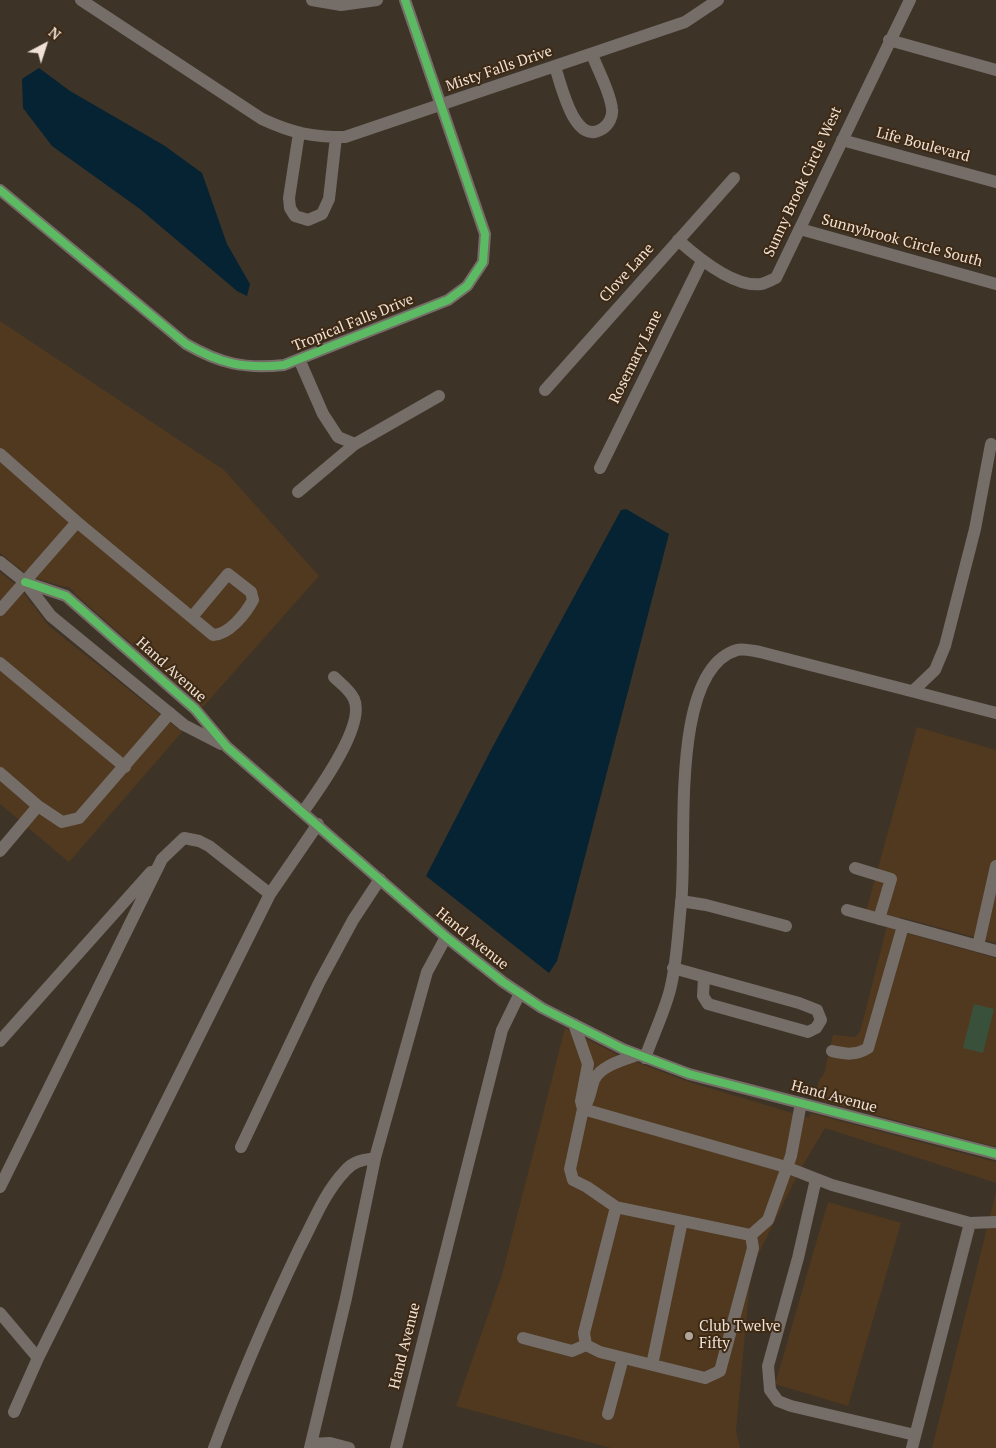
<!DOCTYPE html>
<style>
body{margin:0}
#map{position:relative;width:996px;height:1448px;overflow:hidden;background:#3e3327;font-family:"PT Serif",serif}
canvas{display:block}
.north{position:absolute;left:20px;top:20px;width:50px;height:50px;-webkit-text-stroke:4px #3d2914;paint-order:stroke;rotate:40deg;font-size:14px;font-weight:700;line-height:20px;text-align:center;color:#efe2d5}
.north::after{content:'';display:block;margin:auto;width:18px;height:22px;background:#efe2d5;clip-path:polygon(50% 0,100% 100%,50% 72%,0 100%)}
</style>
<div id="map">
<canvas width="996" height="1448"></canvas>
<div class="north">N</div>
</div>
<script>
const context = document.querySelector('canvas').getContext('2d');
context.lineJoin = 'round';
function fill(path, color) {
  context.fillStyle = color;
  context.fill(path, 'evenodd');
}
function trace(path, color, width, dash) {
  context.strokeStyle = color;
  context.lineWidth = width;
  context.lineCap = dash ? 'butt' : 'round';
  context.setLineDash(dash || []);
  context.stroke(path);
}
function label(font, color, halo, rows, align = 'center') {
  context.font = font + ' "PT Serif",serif';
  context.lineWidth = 4;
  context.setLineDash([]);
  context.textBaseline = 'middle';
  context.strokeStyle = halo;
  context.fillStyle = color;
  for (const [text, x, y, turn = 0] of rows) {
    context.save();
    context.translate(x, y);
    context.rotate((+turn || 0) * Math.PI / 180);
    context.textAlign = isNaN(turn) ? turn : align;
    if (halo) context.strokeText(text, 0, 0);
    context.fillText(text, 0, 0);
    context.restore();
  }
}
fill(new Path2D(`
 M0,321l224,149 95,106 -116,131 -129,-114v-2l-8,-5 -2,1 -35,-11 -29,-23z
 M0,572l20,16 29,38 133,106 -113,130 -69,-58z
 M917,727l79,23v193l-96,-26 -5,13 101,28v189l-181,-48 4,-19 5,-6 9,-39 22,2 5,-5 27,-106 -22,-11z
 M565,1028l55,28 66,25 123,37 1,-5 186,49v21l-171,-55 -25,42 -49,99 -15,162 4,17h-129l-155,-42 46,-131z
 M996,1192v256h-64z
 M828,1202l73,21 -53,183 -73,-22z`), '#50391f');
fill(new Path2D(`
 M974,1004l20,5 -11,44 -20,-5z`), '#39503a');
fill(new Path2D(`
 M39,68l31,23 95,55 37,27 25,71 23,40 -3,12 -10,-5 -97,-82 -88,-63 -29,-38 -1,-29z
 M626,509l43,25 -99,380 -13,47 -8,12 -123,-97 66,-128 129,-238z`), '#062333');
trace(new Path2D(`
 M81,0l181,119c30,14 50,18 83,18l340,-115 33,-22
 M312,0l29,5 36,-5
 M889,40l107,30
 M555,67c6,16 19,80 47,62 7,-4 11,-13 10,-20 -2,-18 -14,-38 -20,-55
 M299,133l-10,65 1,10 5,8 13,4 14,-6 7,-15 7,-62
 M842,140l154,42
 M0,190l186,154c35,20 58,25 98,21l164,-65 19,-14 16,-24 2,-28 -80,-234
 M800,229l196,55
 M678,240c19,17 56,48 83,44 5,-1 10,-4 15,-6l134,-278
 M299,359l24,55 15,23 17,7 84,-48
 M545,390l189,-212
 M0,454l77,68
 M600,468l102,-207
 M298,492l57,-48
 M0,562l25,20 26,34 133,109 37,19
 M25,582l41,14 129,113 32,38 219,190 57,45 39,26 81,41 66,25 307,80
 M0,610l77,-88 136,113c16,0 33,-22 40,-35l-2,-8 -23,-18 -36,43
 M0,663l125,104
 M913,691l22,-21 10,-24 30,-117 16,-85
 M0,773l38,33 -38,45
 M38,806l24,16 17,-4 91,-105
 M303,812c15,-21 63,-87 51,-113 -4,-9 -14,-16 -20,-22
 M855,868l36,11 -12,40
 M681,901l25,4 80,21
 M847,910l149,41
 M978,946l18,-80
 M673,968l126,35 18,7 4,10 -5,8 -8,4 -100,-28 -5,-8 1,-19
 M574,1024l14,40 -7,37 2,8c7,-8 7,-18 11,-29 6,-14 29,-20 43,-25
 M0,1041l151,-169
 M832,1051c14,3 23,5 36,-3l35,-122
 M645,1058c8,-23 19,-45 25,-68 7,-27 8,-58 11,-86 7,-57 -13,-234 56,-254 6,-2 16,1 23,2l236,61
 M801,1103l-10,53 -23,64 -17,15 2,13 -33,123 -15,7 -105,-26 -14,-7 -2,-12 32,-126 -29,-20 -14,-7 -3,-11 13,-60 203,58 46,18 138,38
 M241,1147l78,-164 34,-63 27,-41
 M816,1179l-18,79 -30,108 2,24 8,11 13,5 124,29
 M0,1187l162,-328 22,-21 15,3 10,5 61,48
 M616,1207l135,28
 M0,1313l38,45
 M523,1338l49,13 14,-6
 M652,1365l30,-144
 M14,1412l24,-54 232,-464 48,-70
 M608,1414l15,-56
 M311,1444l19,-1 19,5
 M214,1448c25,-67 54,-134 85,-199 14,-26 25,-56 46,-78 8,-10 18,-11 30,-13
 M310,1448l36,-150 29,-140 52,-186 19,-35
 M396,1448l106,-418 18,-37
 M912,1448l58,-225 26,-1`), '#746d68', 12);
trace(new Path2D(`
 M0,190l186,154c35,20 58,25 98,21l164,-65 19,-14 16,-24 2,-28 -80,-234
 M25,582l41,14 129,113 32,38 219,190 57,45 39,26 81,41 66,25 307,80`), '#5cba63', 8);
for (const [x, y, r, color] of [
 [689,1336,5,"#b1a598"]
]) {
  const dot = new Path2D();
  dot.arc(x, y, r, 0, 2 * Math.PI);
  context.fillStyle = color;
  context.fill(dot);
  trace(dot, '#3d2914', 2);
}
label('15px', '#efe2d5', '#3d2914', [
 ["Misty Falls Drive",499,69,-19],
 ["Life Boulevard",923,145,15],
 ["Sunny Brook Circle West",803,182,-65],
 ["Sunnybrook Circle South",902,241,15],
 ["Clove Lane",627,273,-48],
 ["Tropical Falls Drive",353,323,-22],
 ["Rosemary Lane",636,357,-64],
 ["Hand Avenue",171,670,42],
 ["Hand Avenue",472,939,39],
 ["Hand Avenue",834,1097,15],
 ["Hand Avenue",405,1346,-76]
]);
label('15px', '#efe2d5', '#3d2914', [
 ["Club Twelve",699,1327],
 ["Fifty",699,1344]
], 'left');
</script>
